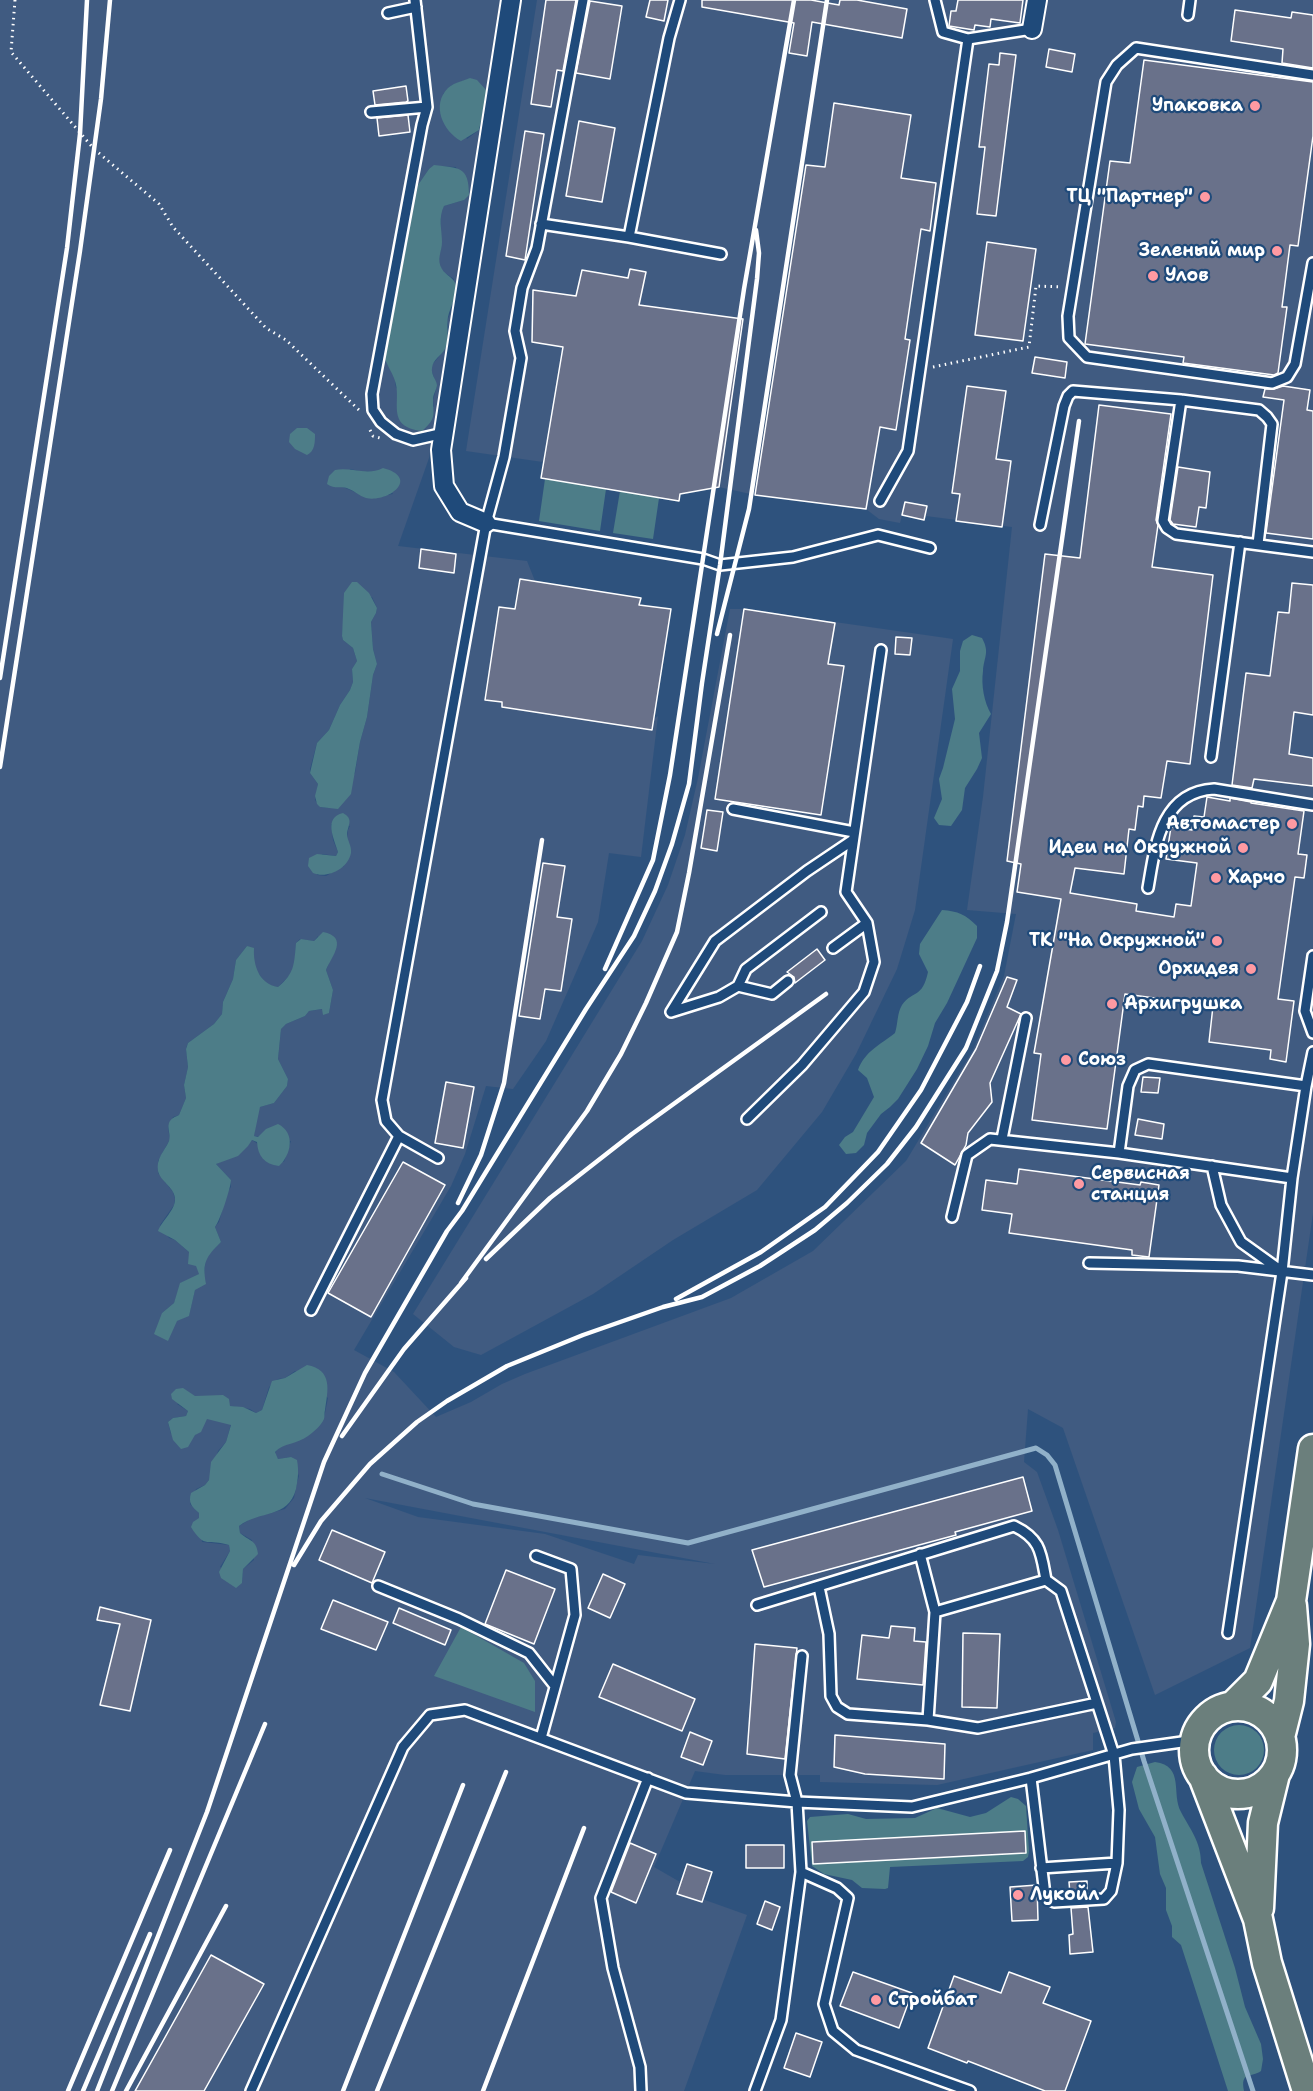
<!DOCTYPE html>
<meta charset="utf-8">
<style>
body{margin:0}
canvas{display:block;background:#2e527d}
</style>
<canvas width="1313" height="2091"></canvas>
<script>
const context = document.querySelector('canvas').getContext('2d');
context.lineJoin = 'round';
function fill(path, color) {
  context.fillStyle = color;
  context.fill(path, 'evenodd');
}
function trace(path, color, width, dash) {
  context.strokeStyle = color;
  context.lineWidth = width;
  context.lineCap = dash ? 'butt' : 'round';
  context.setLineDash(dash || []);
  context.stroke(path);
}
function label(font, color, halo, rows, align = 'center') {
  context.font = font + ' "Shantell Sans",sans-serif';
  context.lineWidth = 4.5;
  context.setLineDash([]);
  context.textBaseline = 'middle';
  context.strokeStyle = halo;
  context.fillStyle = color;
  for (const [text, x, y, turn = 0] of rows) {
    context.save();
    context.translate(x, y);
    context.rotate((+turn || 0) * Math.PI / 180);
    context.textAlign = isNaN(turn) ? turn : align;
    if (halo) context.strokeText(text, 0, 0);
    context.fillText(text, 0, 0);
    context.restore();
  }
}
fill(new Path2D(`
 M0,0h503l-74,458 -31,88 129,15 8,20 106,17 -1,7 31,4 -17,110 4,-3 -17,141 -32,-4 -11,69 -52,119 -33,48 -27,-3 -21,68 -14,32 -97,164 40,22 42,45 35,-15 31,-18 23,-10 206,-76 82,-47 93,-90 67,-111 31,-74 12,-62 -49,-4 16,-113 29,-270 -86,-11 -2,4 -22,-5 -2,8 -21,-4 -13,-10 -111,-14 -36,-8 -39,7 -1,7 -138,-23 2,-16 -77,-11 71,-451h776v1213l-63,435 -95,47 -92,-267 -35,-19 -4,53 13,10 21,58 58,192 -1,6 -22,5v17l-156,35 -117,-3v-7h-95l-30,-4 -41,96 26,15 -4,13 29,5 42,15 -63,176h-684zM471,78l11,45 -3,7 -12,9 -24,-45 9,-9zM434,166l22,1 8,33 -20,6 -3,6v38l-3,6 1,8 3,7 12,8 -1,28 -6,14 2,7 -3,20 -14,17v7l5,14 -4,14 1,7 -38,-19 -1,-6 23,-197 11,-16zM350,469l14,3 15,-1 14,23 -24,4 -26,-11zM372,597l5,11 -1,5 -5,9 2,27 4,15 -4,11 -6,42 -7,25 -5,31 -26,35 -9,-1 -5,-7 3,-16 -8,-11v-4l7,-26 12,-13 11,-25 10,-15 3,-8 -1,-13 5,-8 -4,-13 -10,-8 -1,-4 3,-30zM331,824l19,2 -2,4 -4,36 -18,10 -9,-1 5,-21 14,2 2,-4 -5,-12zM318,936l11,27 -3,7 7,20 -4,23 -6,-4 -14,2 -4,5 -19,8 -5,5 -3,30 10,20 -1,7 -13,17 -14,4 -3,6 -3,23 37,5 -7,21 -32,-22 -9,10 -27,14 15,16v7l-4,6 -8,29 -4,5 6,15 -15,15 -2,18 -9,15 -6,25 -12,6 -15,-8 12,-10 7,-20 19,-9 -10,-21 -15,-13 -6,-2 -9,-13 14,-20 1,-6 -2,-7 -15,-19v-12l12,-22 -2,-11 5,-11 6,-2 7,-17 -2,-13 4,-18 -2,-19 2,-5 26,-19 8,-10 1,-12 10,-23 3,-19 11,-14 9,24 9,12 5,4 8,1 13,-13 4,-12 1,-19 4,-4 14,2zM295,1371l33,27 -4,20 -45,29 -4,6 3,6 13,-2 8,19 -2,7 -3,15 -9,11 -33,9 -13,8 1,7 12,7 2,20 -11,9 -1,14 -22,-16 10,-16 -1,-6 -27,-3 -3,-29 -9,-9 6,-15 9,-4 4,-5 9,-29 8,-9 5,-18 -24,-6 -12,17 -24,-1 -3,-12 5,-4 13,-2 2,-5 -11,-7 18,-8h28l7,10 20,3 6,4 6,-3 7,-23 9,-8 7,-1zM365,1498l350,66 -77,-9 -4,9 -89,-30 -127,-17z
 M730,609h14l209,30 -38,271 -18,59 -41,85 -34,58 -65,78 -84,50 -80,54 -112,61 -27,-8 -41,-33 229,-373 26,-56 17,-50 13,-57z`), '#405b81');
fill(new Path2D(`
 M470,78l7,2 10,11 -8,39 -18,11c-18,-10 -30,-36 -13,-53 7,-6 15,-7 22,-10z
 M434,165c25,3 35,1 35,30l-5,5 -20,6c-6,12 -2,24 -2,36 0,10 -6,17 0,27 3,6 13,9 14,17 1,11 -6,21 -8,31 -2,10 2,22 -3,32 -4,7 -12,10 -13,19 -1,7 4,11 5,17 0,4 -4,9 -4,14 0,16 4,19 -11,32 -37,-4 -20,-30 -27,-50 -2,-7 -7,-14 -10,-22l33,-174 11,-16z
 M297,428h10l8,6c0,8 0,17 -8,21l-12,-6 -6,-7 1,-8z
 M383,468c38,10 5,35 -17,30 -7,-2 -11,-7 -17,-9 -8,-4 -14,1 -22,-5l2,-8 6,-6c17,-3 32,6 48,-2z
 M545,479l61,10 -6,42 -61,-10z
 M620,491l39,7 -6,41 -40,-6z
 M352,582h5l12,11 8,15 -1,5 -5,9 2,27 4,15 -4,11 -6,42 -7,25 -9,52 -13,15 -18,-2 -3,-3 -2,-8 3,-12 -8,-11 7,-30 12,-13 11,-25 10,-15 3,-8 -1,-13 5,-8 -4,-13 -10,-8 -1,-4 2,-43z
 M972,635l10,3c8,15 2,18 1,33 -2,14 1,31 8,43l-12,19 3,25 -5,11 -12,19 -3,22 -11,16 -12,-1 -5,-7 8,-19 -3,-20 4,-11 12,-49 -3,-30 8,-18v-20l3,-10z
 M343,813c11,6 5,12 4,21 0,6 5,12 4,19 -3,16 -24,26 -38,20l-5,-7 1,-8 8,-4 19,2 2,-4c-4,-14 -15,-34 5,-39z
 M942,910c16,1 24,5 35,16v12l-30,65 -12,20 -7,23 -11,23 -19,30 -8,8 -9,7 -14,19 -3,12 -8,8 -10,1 -7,-9 6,-8 8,-5 21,-35 -7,-19 -9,-8c7,-19 22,-25 37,-37 3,-9 2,-20 7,-28 12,-16 20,-6 26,-33l-9,-18 1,-10z
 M323,932c26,5 9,24 3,38l7,20 -4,23 -6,2 -1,-6 -13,2 -4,5 -19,8 -5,5 -3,30 10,20 -1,7 -13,17 -14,4 -6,29 4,1 8,-8 12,-5c18,9 13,31 1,42 -15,-2 -21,-10 -22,-24l-5,-2 -4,6 -10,10 -22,8 15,16c0,7 -11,41 -16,47l6,15c-15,15 -19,20 -15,42l-11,6 -6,26 -12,5 -9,20 -14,-7 8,-21 12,-10 6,-20 19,-9 -3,-8 -8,-2 1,-12 -14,-12 -17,-9c4,-11 18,-21 17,-33 -1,-11 -15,-17 -17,-27 -2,-13 6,-19 11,-30 2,-7 -2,-12 0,-18 2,-5 6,-6 10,-8l7,-17 -2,-13 4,-18 -2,-18 2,-6 26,-19 8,-10 1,-12 10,-23 3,-19 11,-14 7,2c-1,17 5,36 24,39 17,-14 16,-23 18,-44l5,-4 13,2z
 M307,1365c26,5 21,25 18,45 -1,3 0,6 -1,9 -3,7 -11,13 -16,17 -10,8 -25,7 -33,16l3,7 13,-2 6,3c2,11 1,19 -1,29 -8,30 -36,21 -57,37l1,7c10,9 16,6 18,21l-15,15 -1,14 -6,5 -15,-10 -2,-6 11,-21 -1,-6c-21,-7 -24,5 -38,-18l2,-5 6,-4v-5c-7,-6 -11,-10 -8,-20l14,-8 4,-5 2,-18 15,-20 5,-17 -24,-6 -6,13 -6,3 -7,12 -7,2 -8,-9 -5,-18 5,-4 13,-2 2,-5 -16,-12 -1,-5 5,-5 7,-1 12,8 28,-1 6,4 1,7 13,1 13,6 6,-3 10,-29 13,-3z
 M461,1627l63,36 11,18v31l-101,-36z
 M1214 1750a25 25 0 1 1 50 0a25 25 0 1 1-50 0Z
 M1155,1762c30,4 16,32 26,50 9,17 20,30 20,51l34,105 10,39 16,37 2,15 -2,12c-10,7 -21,0 -17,20h-16l-47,-146 -9,-8v-11l-6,-16v-22l-6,-14 -5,-37 -16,-28 -7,-27 5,-15z
 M1011,1797l7,2 8,7 3,45 -1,6 -5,4 -133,6 -2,21 -3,1 -23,-1 -10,-8 -28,-6 -12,-8 -5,-45 3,-4 38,-3 18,5 49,-1 22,-10 33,9 16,-4z`), '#4d7d88');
trace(new Path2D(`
 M382,1474l91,30 215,39 348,-95 11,7 8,10 89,296 109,330`), '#91b1c9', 5);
const building = new Path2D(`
 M546,0h30l-13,71 -6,-1 -6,37 -20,-3z
 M650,0h18l-4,21 -18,-4z
 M702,0h109l28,5 1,-5h17l50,9 -5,29 -90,-16 -5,34 -18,-3 5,-30 -92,-16z
 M958,0h65l-3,23 -29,-4 -1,8 -15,-2 -1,5 -25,-4 2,-15h5z
 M590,1l32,5 -12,73 -34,-6z
 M1235,10l56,8 1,-6 21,3v53l-31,-5 1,-14 -52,-8z
 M1049,49l26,5 -3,18 -26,-5z
 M1000,53l16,2 -20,161 -19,-2 8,-67h-6l10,-83 10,1z
 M1144,60l169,22v54l-15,110 -8,-1 -8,62h5l-9,66 -4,2 -91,-12 1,-6 -99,-13 25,-183 20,2z
 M406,86l2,15 -2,1 -31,3 -2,-14z
 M834,103l77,12 -10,63 35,5 -6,48 -9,-2 -16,110 5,1 -14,90 -16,-3 -14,82 -111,-14 51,-330 19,2z
 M408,115l2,17 -31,4 -2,-18z
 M579,121l36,7 -13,74 -36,-6z
 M525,131l19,3 -19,126 -19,-4z
 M987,242l49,7 -13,92 -48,-6z
 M630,269l16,3 -7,33 104,14 -24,168 -39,7 -1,7 -138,-23 22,-131 -31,-5 1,-52 43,6 6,-26 46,8z
 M1035,357l32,5 -2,16 -33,-5z
 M967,386l39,5 -10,68 15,2 -9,66 -46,-6 4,-27 -8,-1z
 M1283,386l27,4 -3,20 6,1v128l-47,-6 18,-133 -21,-3 2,-8h9z
 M1099,405l72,9 -15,106 2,5 -6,42 61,8 -23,189 -23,-3 -6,37 -17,-2 -1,11 -5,-1 -3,24 -6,-1 -5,45 -49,-6 -5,25 67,11 -1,7 38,6 2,-13 15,2 6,-43 -31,-4 5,-32 21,3 2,-14 10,1 3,-20 23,4v-3l21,4v1l53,8 -6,43 9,1 -3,23 -9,-1 -17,122 16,2 -8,61 -16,-3 1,-9 -62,-8 4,-36 -88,-12 -18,135 -75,-9 9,-66 -7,-1 27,-154 -44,-7 4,-28 -14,-3 38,-307 35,4z
 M1178,467l32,5 -4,36 -7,-1 -3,20 -23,-3 -3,-4z
 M905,502l22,4 -3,14 -22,-5z
 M421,549l35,5 -2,19 -35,-5z
 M520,579l121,19 -2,7 32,4 -19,121 -150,-23v-5l-17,-2 14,-93 16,2z
 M1292,583l21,2v130l-19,-3 -5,42 24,4v28l-59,-7 -2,9 -20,-3 14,-112 24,3 8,-64 11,1z
 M744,609l91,14 -7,41 16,2 -23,149 -106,-16z
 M896,637l16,1 -2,17 -15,-1z
 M707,810l16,2 -6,39 -16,-3z
 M543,863l22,3 -8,51 15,2 -11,72 -16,-2 -5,30 -21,-3z
 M817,949l8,11 -30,23 -1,-6 -7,-5z
 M1007,977l10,3 -10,27 14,7 -31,69 2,19 -24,31 -2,12 -11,20 -34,-22 55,-94z
 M1143,1077l17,1 -2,15 -17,-1z
 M446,1082l28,5 -11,61 -28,-5z
 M1138,1119l26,5 -2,15 -27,-4z
 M403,1162l42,23 -74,132 -43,-24z
 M1019,1169l121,16 1,-3 18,3 -10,72 -17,-2v-5l-123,-17 3,-19 -30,-4 4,-30 31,4z
 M1023,1477l9,34 -77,21 1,3 -192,52 -12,-37z
 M332,1530l53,22 -13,31 -53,-23z
 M506,1570l49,19 -21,55 -49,-20z
 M603,1574l22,10 -15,34 -22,-10z
 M333,1600l55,22 -12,28 -55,-21z
 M100,1607l51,13 -21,91 -30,-6 20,-81 -23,-4z
 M399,1608l52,22 -6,15 -52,-22z
 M891,1626l24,2 -1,13 12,1 -3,43 -66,-6 5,-44 27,3z
 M963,1633l37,1 -3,74 -35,-1z
 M755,1644l42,4 -12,111 -38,-5z
 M613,1664l82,35 -13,32 -83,-34z
 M690,1732l22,9 -9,24 -22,-8z
 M835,1735l110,9 -1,35 -79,-5 -31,-7z
 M1025,1831l1,22 -213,11 -1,-22z
 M630,1843l26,11 -20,49 -25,-11z
 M746,1845h38v23h-38z
 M687,1864l25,8 -10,30 -25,-8z
 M1087,1881v12l-17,1 -1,-12z
 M1037,1885l1,35 -26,1 -2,-34z
 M765,1901l15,6 -8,23 -15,-6z
 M1088,1907l5,45 -23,2 -1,-19 4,-1 -2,-26z
 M211,1955l53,29 -60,107h-69z
 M853,1972l59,21 -13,35 -59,-22z
 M1009,1972l41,15 -7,16 48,18 -26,70h-20l-77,-30 -1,2 -39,-15 26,-72 47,17z
 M796,2033l26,9 -12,35 -26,-9z`);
fill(building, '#69718a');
trace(building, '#fff', 1.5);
const service = new Path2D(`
 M415,0l12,107 -5,18 -50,269 1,16 8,12 15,12 17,6 31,-7
 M935,0l8,32 25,7 64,-10
 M388,13l28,-6
 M1188,15l2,-15
 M1313,75l-177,-27 -19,17 -11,17 -38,234 1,22 18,19 185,26 15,-6 8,-13 18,-101
 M371,112l56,-5
 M541,224l88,13 92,17
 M629,237l40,-199 11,-38
 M1181,400l-18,121 4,7 9,6 137,18
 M880,501l28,-50 60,-412
 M486,523l217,36 17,6 73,-8 85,-22 52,13
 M1040,525l24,-119 4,-10 5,-5 108,9 78,10 8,7 5,7 -14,120
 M1211,757l29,-215
 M733,809l121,23
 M1148,888c7,-40 12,-96 66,-99l99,16
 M833,948l34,-25
 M1313,956l-8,55 8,22
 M738,986l8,-17 75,-57
 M671,1012l44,-71 92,-70 46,-31
 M671,1012l48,-15 19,-11 34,8 16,-13
 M1306,1086l7,-34
 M747,1119l55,-54 62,-73 10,-30 -7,-39 -21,-31 35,-242
 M1002,1139l24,-121
 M1119,1153l9,-67 7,-16 13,-6 158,22 -14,92 -10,94 -54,361
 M438,1158l-39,-22 -13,-15 -4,-21 104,-577 18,-66 17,-99 -6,-27 7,-43 15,-40 46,-248
 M1212,1166l9,39 20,37 39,28
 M952,1217l15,-62 23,-16 129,14 173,25
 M1089,1263l149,3 75,9
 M311,1310l88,-174
 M920,1554l15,58 -7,108
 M536,1556l35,13 4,46 -34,123
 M378,1586l81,33 70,34 26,33
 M819,1587l10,47 2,62 6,11 11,7 80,6 50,8 119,-25
 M757,1605l257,-79c27,13 27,27 32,54l15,11 53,164 5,55 -2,53 -6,28 -7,8 -50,3 -9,-7 -14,-117
 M935,1612l111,-32
 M802,1656l-12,119 7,27 4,70 36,16 11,10 -24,106 9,27 23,19 114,41
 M1041,1868l76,-5
 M251,2091l152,-344 27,-32 35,-5 221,83 111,9 115,5 119,-29 101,-29 64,-9
 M641,2091l-1,-24 -27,-99 -12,-70 47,-120
 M755,2091l26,-71 20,-148`);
const minor = new Path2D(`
 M1032,29l5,-29
 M486,523l-26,-11 -16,-26 -3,-36 70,-450`);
const primary = new Path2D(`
 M1234,1705l24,-24 33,-80 22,-152
 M1194 1750a44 44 0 1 1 88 0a44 44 0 1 1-88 0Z
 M1280,1737l9,-36 6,-57 -3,-38
 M1203,1776l55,143 9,44 40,128
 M1259,1908l4,-85 12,-49`);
trace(service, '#fff', 14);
trace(minor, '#fff', 22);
trace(primary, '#fff', 33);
trace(new Path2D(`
 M15,0l-4,52 83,97 65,55 14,23 81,88 12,13 20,12 74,71
 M933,367l96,-20 7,-61 26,1
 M370,430l3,6 7,2`), '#fff', 3, [1.5, 4.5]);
trace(service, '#1f4a7a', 9);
trace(minor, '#1f4a7a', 18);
trace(primary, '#6b7f7c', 28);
trace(new Path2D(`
 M717,634l32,-125 78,-509
 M0,678l67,-430 13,-114 7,-134
 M0,767l80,-516 21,-152 9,-99
 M605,969l48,-109 17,-85 74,-486 50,-289
 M458,1203l23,-48 23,-72 38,-243
 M486,1259l64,-61 82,-64 194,-140
 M461,1283l126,-172 34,-57 25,-51 31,-71 12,-59 41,-238
 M676,1299l85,-47 64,-45 53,-55 43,-62 46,-88 13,-36
 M342,1436l62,-87 62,-71
 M294,1565l27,-44 49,-57 47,-42 30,-21 60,-35 76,-31 80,-28 39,-10 58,-31 55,-36 32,-27 40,-39 29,-37 50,-79 31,-77 10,-49 72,-501
 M68,2091l102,-241
 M83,2091l67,-157
 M97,2091l110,-279 117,-350 41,-89 82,-142 15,-20 124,-202 48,-73 21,-45 17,-47 17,-60 13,-101 18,-118 37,-286 2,-26 -3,-23
 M112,2091l153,-367
 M126,2091l100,-185
 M343,2091l120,-306
 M377,2091l129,-319
 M483,2091l101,-263`), '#fff', 4.5);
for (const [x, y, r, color] of [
 [1255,106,6,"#ff9aa2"],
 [1205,197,6,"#ff9aa2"],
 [1277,251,6,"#ff9aa2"],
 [1153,276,6,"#ff9aa2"],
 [1292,824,6,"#ff9aa2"],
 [1243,848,6,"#ff9aa2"],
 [1216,878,6,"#ff9aa2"],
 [1217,941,6,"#ff9aa2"],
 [1251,969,6,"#ff9aa2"],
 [1112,1004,6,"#ff9aa2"],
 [1066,1060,6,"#ff9aa2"],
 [1079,1184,6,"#ff9aa2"],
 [1018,1895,6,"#ff9aa2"],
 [876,2000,6,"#ff9aa2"]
]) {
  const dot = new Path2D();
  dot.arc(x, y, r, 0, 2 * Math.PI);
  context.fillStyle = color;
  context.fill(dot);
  trace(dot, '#1f4a7a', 2);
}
label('bold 18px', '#fff', '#1f4a7a', [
 ["Упаковка",1243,106],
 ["ТЦ \"Партнер\"",1193,197],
 ["Зеленый мир",1265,251],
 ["Улов",1165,276,"left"],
 ["Автомастер",1280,824],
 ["Идеи на Окружной",1231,848],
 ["Харчо",1228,878,"left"],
 ["ТК \"На Окружной\"",1205,941],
 ["Орхидея",1239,969],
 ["Архигрушка",1124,1004,"left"],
 ["Союз",1078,1060,"left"],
 ["Сервисная",1091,1174,"left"],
 ["станция",1091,1195,"left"],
 ["Лукойл",1030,1895,"left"],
 ["Стройбат",888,2000,"left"]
], 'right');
</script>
